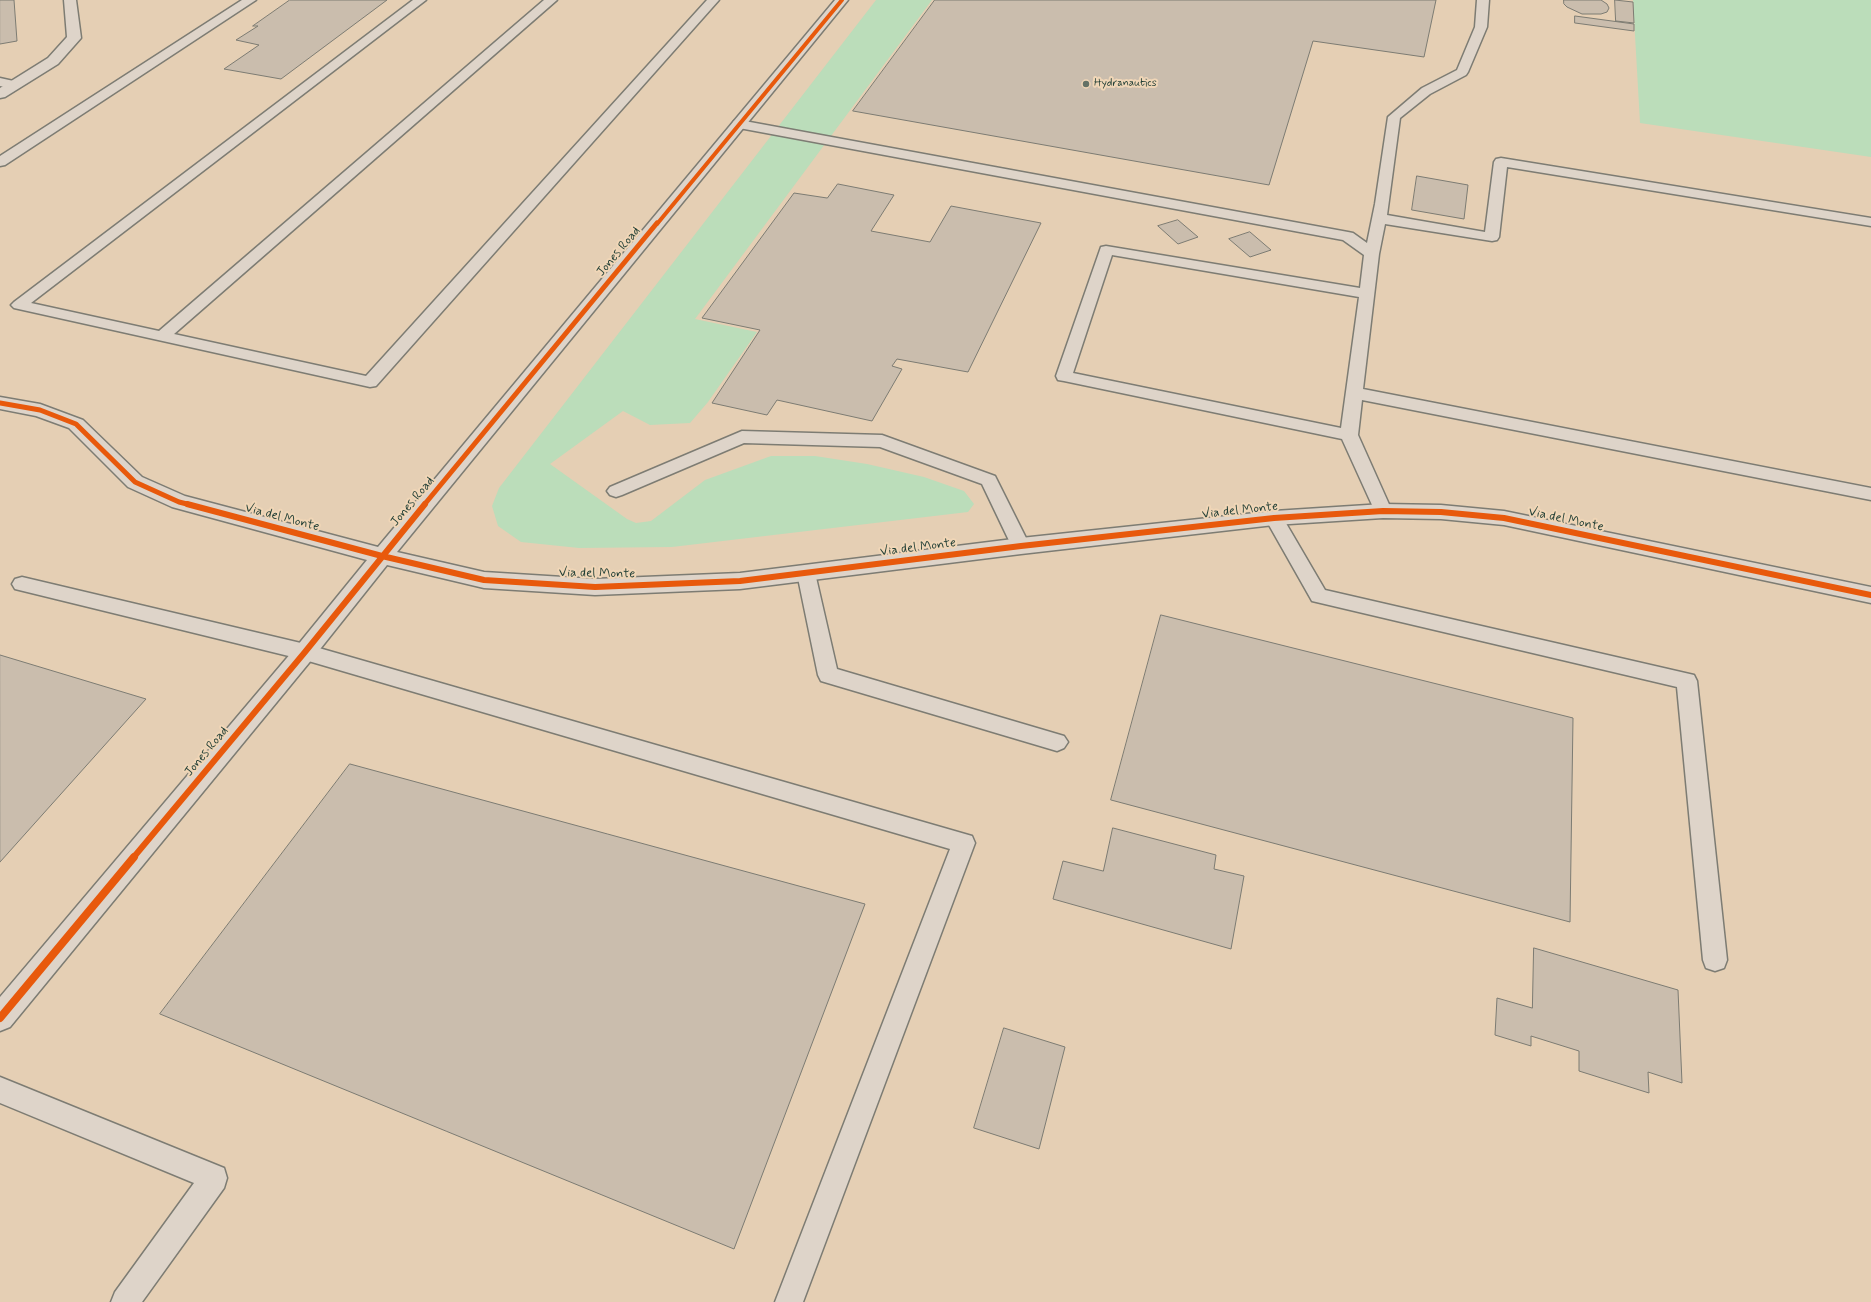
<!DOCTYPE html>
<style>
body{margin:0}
canvas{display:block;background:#e3d5c4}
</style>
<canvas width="1871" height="1302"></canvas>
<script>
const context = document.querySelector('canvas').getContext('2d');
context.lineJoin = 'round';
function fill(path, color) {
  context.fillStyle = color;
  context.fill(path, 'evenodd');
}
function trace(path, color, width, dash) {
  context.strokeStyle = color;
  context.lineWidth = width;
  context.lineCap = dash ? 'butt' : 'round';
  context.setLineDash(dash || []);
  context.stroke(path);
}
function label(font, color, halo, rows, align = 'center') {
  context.font = font + ' Mynerve,sans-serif';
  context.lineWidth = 4;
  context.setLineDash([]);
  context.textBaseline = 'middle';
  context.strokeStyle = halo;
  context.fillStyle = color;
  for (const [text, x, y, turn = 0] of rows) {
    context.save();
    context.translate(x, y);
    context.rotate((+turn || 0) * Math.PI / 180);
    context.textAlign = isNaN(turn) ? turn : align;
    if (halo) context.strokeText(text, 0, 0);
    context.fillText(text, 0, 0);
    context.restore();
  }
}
fill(new Path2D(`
 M0,0h1871v1302h-1871z`), '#e5cfb4');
fill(new Path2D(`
 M876,0h56l-237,319 62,13 -49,70 -18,21 -40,2 -27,-14 -73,53 77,55 9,4 15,-2 54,-41 66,-24h44l52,8 57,13 40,14 10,13 -6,8 -296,35 -93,1 -58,-6 -23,-16 -6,-20 7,-18z
 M1633,0h238v157l-231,-34z`), '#bbddba');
const building = new Path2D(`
 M0,0h14l3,41 -17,3z
 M290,0h97l-106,79 -57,-10 35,-24 -23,-5 22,-14h-5z
 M935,0h501l-12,57 -111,-16 -44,144 -416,-74z
 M1564,0h37l6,4 2,4 -2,4 -6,2h-19l-15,-7 -3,-3z
 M1615,0l18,2 1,21 -18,-2z
 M1575,16l59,8v7l-59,-8z
 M1417,176l51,9 -4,34 -52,-9z
 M838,184l56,11 -23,36 59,11 21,-36 90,17 -73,149 -71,-13 -5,7 10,3 -30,52 -95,-21 -10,15 -55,-12 48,-73 -58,-12 92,-125 33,5z
 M1178,220l20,17 -20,7 -20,-18z
 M1250,232l21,18 -21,7 -21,-18z
 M1161,615l412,103 -3,204 -459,-122z
 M0,655l146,44 -146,163z
 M350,764l515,140 -131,345 -574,-235z
 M1113,828l103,27 -2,14 30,7 -13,73 -178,-50 10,-38 40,10z
 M1534,948l144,42 4,93 -34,-11 1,21 -70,-22v-20l-48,-15v10l-36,-11 2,-37 35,10z
 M1004,1028l61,19 -26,102 -65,-21z`);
fill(building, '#cabdad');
trace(building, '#7d7c73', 1);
const lane = new Path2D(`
 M242,0h14l-251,165 -5,1v-10z
 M413,0h13l-395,303 128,28 385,-331h13l-383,334 192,42 341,-376h12l-343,386 -6,1 -356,-79 -3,-3 3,-3z
 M1477,0h12l-2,27 -19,45 -2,3 -36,19 -30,24 -13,97 98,17 9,-70 2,-3 5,-1 370,60v8l-364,-59 -8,70 -2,3 -5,1 -107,-17 -6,30 -16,135 508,99v12l-509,-100 -4,35 34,76 -3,5 -6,1 -6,-1 -35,-77 -278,-58 -6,-1 -2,-4 45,-129 5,-1 254,42 4,-33 -21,-15 -604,-112 -5,-1 -2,-3 2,-3 5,-1 609,112 5,1 14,10 8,-39 13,-87 34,-29 35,-18 18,-43zM1112,255l247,42 -18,131 -268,-55z
 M0,78l18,4 2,3 -2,3 -4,1 -14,-3z
 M742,431l140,4 113,41 35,70 -2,5 -7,2 -7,-2 -32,-67 -102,-37 -136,-4 -122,52 -6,2 -6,-2 -3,-4 3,-4z
 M1274,511l6,2 45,77 369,85 3,6 30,279 -3,8 -9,3 -9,-3 -3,-8 -26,-273 -365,-86 -47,-83 3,-5z
 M806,566l7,2 2,5 22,96 227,67 4,6 -4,6 -7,3 -236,-70 -3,-6 -21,-102 2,-5z
 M22,577l283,67 667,192 3,7 -172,459h-28l175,-453 -645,-189 -290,-71 -3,-5 3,-5z
 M0,1077l224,91 3,10 -3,10 -82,114h-31l4,-10 79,-109 -194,-80z`);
const street = new Path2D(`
 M64,0h12l5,38 -23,26 -53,33 -5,1v-10l48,-30 19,-21z
 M835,0h13l-451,552 87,20 111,7 145,-6 281,-35 253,-27 109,-7 58,1 63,6 367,76v16l-367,-78 -63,-6 -58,-1 -109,7 -253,29 -281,35 -145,6 -111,-7 -97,-23 -74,93 -303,369 -10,4v-34l297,-351 70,-86 -195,-53 -44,-20 -59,-59 -33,-12 -36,-7v-12l40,7 43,16 59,57 43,19 193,51z`);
trace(lane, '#7d7c73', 3);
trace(street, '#7d7c73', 3);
fill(lane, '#ded4c9');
fill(street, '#ded4c9');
trace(new Path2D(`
 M657,224l185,-224`), '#e8590c', 4);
trace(new Path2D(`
 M0,403l40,7 36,14 59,58 44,20 12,3
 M424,505l233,-282`), '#e8590c', 5);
trace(new Path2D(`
 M187,504l195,52 102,24 111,7 145,-6 281,-35 253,-28 109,-7 58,1 63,6 367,77
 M133,858l172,-206 120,-148`), '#e8590c', 6);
trace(new Path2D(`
 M0,1018l134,-161`), '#e8590c', 8);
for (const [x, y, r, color] of [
 [1086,84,4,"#647266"]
]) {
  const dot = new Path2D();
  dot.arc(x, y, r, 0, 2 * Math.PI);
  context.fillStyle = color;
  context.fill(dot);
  trace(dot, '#f0d6b7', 1.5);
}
label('11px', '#1f3d34', '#f0d6b7', [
 ["Hydranautics",1094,84]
], 'left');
label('13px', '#1f3d34', '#f0d6b7', [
 ["Jones Road",619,252,-50],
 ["Jones Road",413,502,-50],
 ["Via del Monte",1240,511,-6],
 ["Via del Monte",282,518,15],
 ["Via del Monte",1566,520,12],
 ["Via del Monte",918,548,-7],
 ["Via del Monte",597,574,1],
 ["Jones Road",207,752,-50]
]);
</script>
